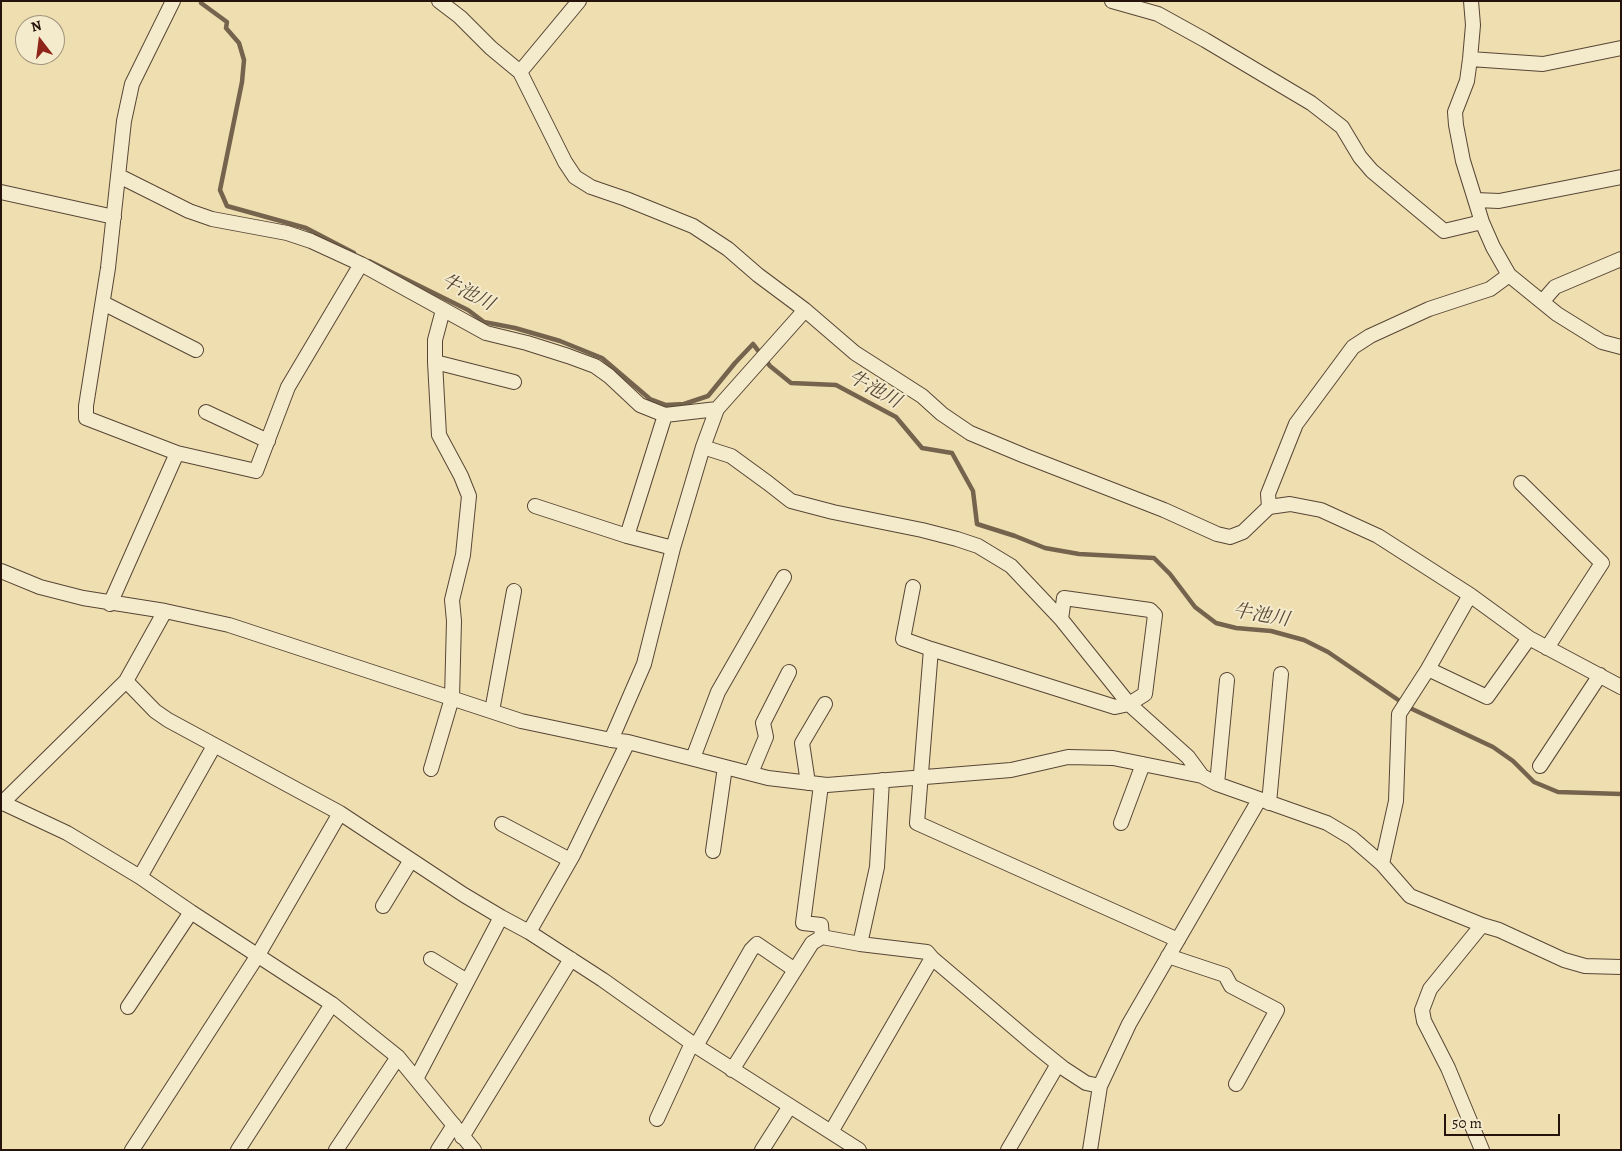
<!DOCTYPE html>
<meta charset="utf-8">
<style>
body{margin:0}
#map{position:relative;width:1622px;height:1151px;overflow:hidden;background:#eedeb0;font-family:Alegreya,serif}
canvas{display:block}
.frame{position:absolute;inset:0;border:2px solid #25130c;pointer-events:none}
.north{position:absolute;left:15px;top:15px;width:50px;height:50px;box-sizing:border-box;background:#f4eacc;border:1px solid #a1947f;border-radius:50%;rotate:345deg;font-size:14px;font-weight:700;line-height:20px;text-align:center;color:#25130c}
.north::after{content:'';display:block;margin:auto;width:18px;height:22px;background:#8f2418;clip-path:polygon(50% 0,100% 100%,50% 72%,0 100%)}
.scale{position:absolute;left:1444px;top:1114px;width:116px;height:22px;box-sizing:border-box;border:2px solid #25130c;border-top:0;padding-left:6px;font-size:15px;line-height:18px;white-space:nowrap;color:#25130c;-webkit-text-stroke:4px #f4eacc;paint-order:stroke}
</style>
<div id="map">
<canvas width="1622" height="1151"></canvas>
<div class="frame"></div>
<div class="north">N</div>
<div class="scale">50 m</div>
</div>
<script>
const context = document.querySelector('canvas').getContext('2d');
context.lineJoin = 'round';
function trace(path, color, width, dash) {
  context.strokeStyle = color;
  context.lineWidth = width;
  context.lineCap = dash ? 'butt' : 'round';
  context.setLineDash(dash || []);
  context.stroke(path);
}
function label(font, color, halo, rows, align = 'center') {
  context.font = font + ' Alegreya,"Noto Serif JP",serif';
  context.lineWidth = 4;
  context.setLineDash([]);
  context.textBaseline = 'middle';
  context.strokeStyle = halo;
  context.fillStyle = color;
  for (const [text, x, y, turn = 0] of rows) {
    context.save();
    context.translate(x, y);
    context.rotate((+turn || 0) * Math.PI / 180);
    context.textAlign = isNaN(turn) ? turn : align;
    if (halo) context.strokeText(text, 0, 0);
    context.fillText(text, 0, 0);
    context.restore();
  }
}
trace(new Path2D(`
 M201,1v2l26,19 -1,6 13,15 5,17 -2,22 -22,108 7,16 79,22 48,25
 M369,261l99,49 16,12 31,6 45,13 42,17 48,41 16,6 18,-1 24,-8 27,-33 18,-19 17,22 21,17 45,2 60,32 26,31 30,5 21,38 4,33 38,12 30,12 34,6 75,4 16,16 25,33 21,16 20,5 35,3 33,9 24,12 82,56 83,39 20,14 21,21 24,10 63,2`), '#75634d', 4.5);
const street = new Path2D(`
 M173,1l-41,83 -8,37 -16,147 -22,138v12l91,35 79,18 32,-84 73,-123
 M439,1l21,16 31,31 29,24 45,90 10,15 16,10 35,12 67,27 35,23 30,26 47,35 50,43 67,43 20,18 28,19 55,23 139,54 53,24 13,3 13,-5 26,-25 21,-3 31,6 57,26 92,59 59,43 92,49
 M1112,1l46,13 47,26 106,63 31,24 18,30 12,14 72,60 38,-9
 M1471,1l2,24 -3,34 -3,22 -12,31 1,13 7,36 19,61 11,25 16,28 48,39 45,28 19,5
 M1470,59l73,5 78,-16
 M520,72l59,-71
 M119,176l70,35 23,8 75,14 24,8 50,23 125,69 41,10 41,13 27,10 14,10 31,29 25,10 52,-6
 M1,192l113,25
 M1476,200l23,1 122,-24
 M1542,302l13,-15 66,-28
 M103,303l93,47
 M435,362l79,20
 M206,412l62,29
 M703,447l28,9 37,27 23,18 42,11 89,18 35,9 21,7 33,20 50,53 68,85 59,53 14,19
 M1521,483l81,80 -55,85
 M535,506l92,30 46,12
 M1269,507l-1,-13 28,-70 57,-77 17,-11 59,-27 61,-20 19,-14
 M627,536l38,-121
 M1,571l39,16 43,11 82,13 64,14 292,96 90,19 17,2 140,36 59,7 184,-15 57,-13 45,1 89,18 15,8 110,39 25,15 30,26 28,32 72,29 17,5 65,30 21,6 36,1
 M913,587l-10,52 28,10
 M110,604l67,-151
 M1061,619l3,-21 86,12 5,5 -10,79 -16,10 -14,3 -184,-58 -14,174 261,117
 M1428,669l59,28 42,-59
 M126,681l29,30 13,9 172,93 124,82 37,22 28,15 74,48 93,66 163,104
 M492,711l22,-120
 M611,740l33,-76 29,-116 30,-101 14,-38 88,-99
 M693,758l25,-66 66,-115
 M1540,766l60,-91
 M431,769l21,-71 2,-77 -2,-21 11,-45 6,-59 -8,-20 -22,-41 -4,-73v-22l8,-30
 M751,773l15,-36 -3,-14 26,-51
 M882,780l-5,87 -17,77 67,8 5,6
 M808,783l-6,-40 23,-39
 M1217,784l10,-104
 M821,785l-18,138 18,2 1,12
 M3,803l64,30 73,44 51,35 141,92 66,53 76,93
 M1269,803l12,-129
 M1,804l125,-123 39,-70
 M1121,823l22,-59
 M502,824l68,36
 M713,851l12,-84
 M1382,864l14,-63 3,-87 29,-45 42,-74
 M140,877l74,-131
 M383,906l28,-46
 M529,932l44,-77 55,-113
 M1168,956l57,19 6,11 46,24 -41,74
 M431,959l36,22
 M128,1007l63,-95
 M696,1046l55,-96 6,-6 38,26
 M732,1070l80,-127 10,-6 38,7
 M416,1079l85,-162
 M657,1119l35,-76
 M831,1132l101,-174 100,85 31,25 23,15 14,3
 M462,1137l109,-178
 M132,1150l126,-195 82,-142
 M238,1150l94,-146
 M336,1150l62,-93
 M438,1150l16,-25
 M762,1150l28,-44
 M1008,1150l50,-86
 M1090,1150l10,-64 29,-62 130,-224
 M1482,1150l-34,-82 -24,-47 -2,-11 8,-21 52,-64`);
trace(street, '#574635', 16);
trace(street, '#f4eacc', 14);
label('italic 19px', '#5a4937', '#f4eacc', [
 ["牛池川",467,293,28],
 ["牛池川",874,390,29],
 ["牛池川",1261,616,10]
]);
</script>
